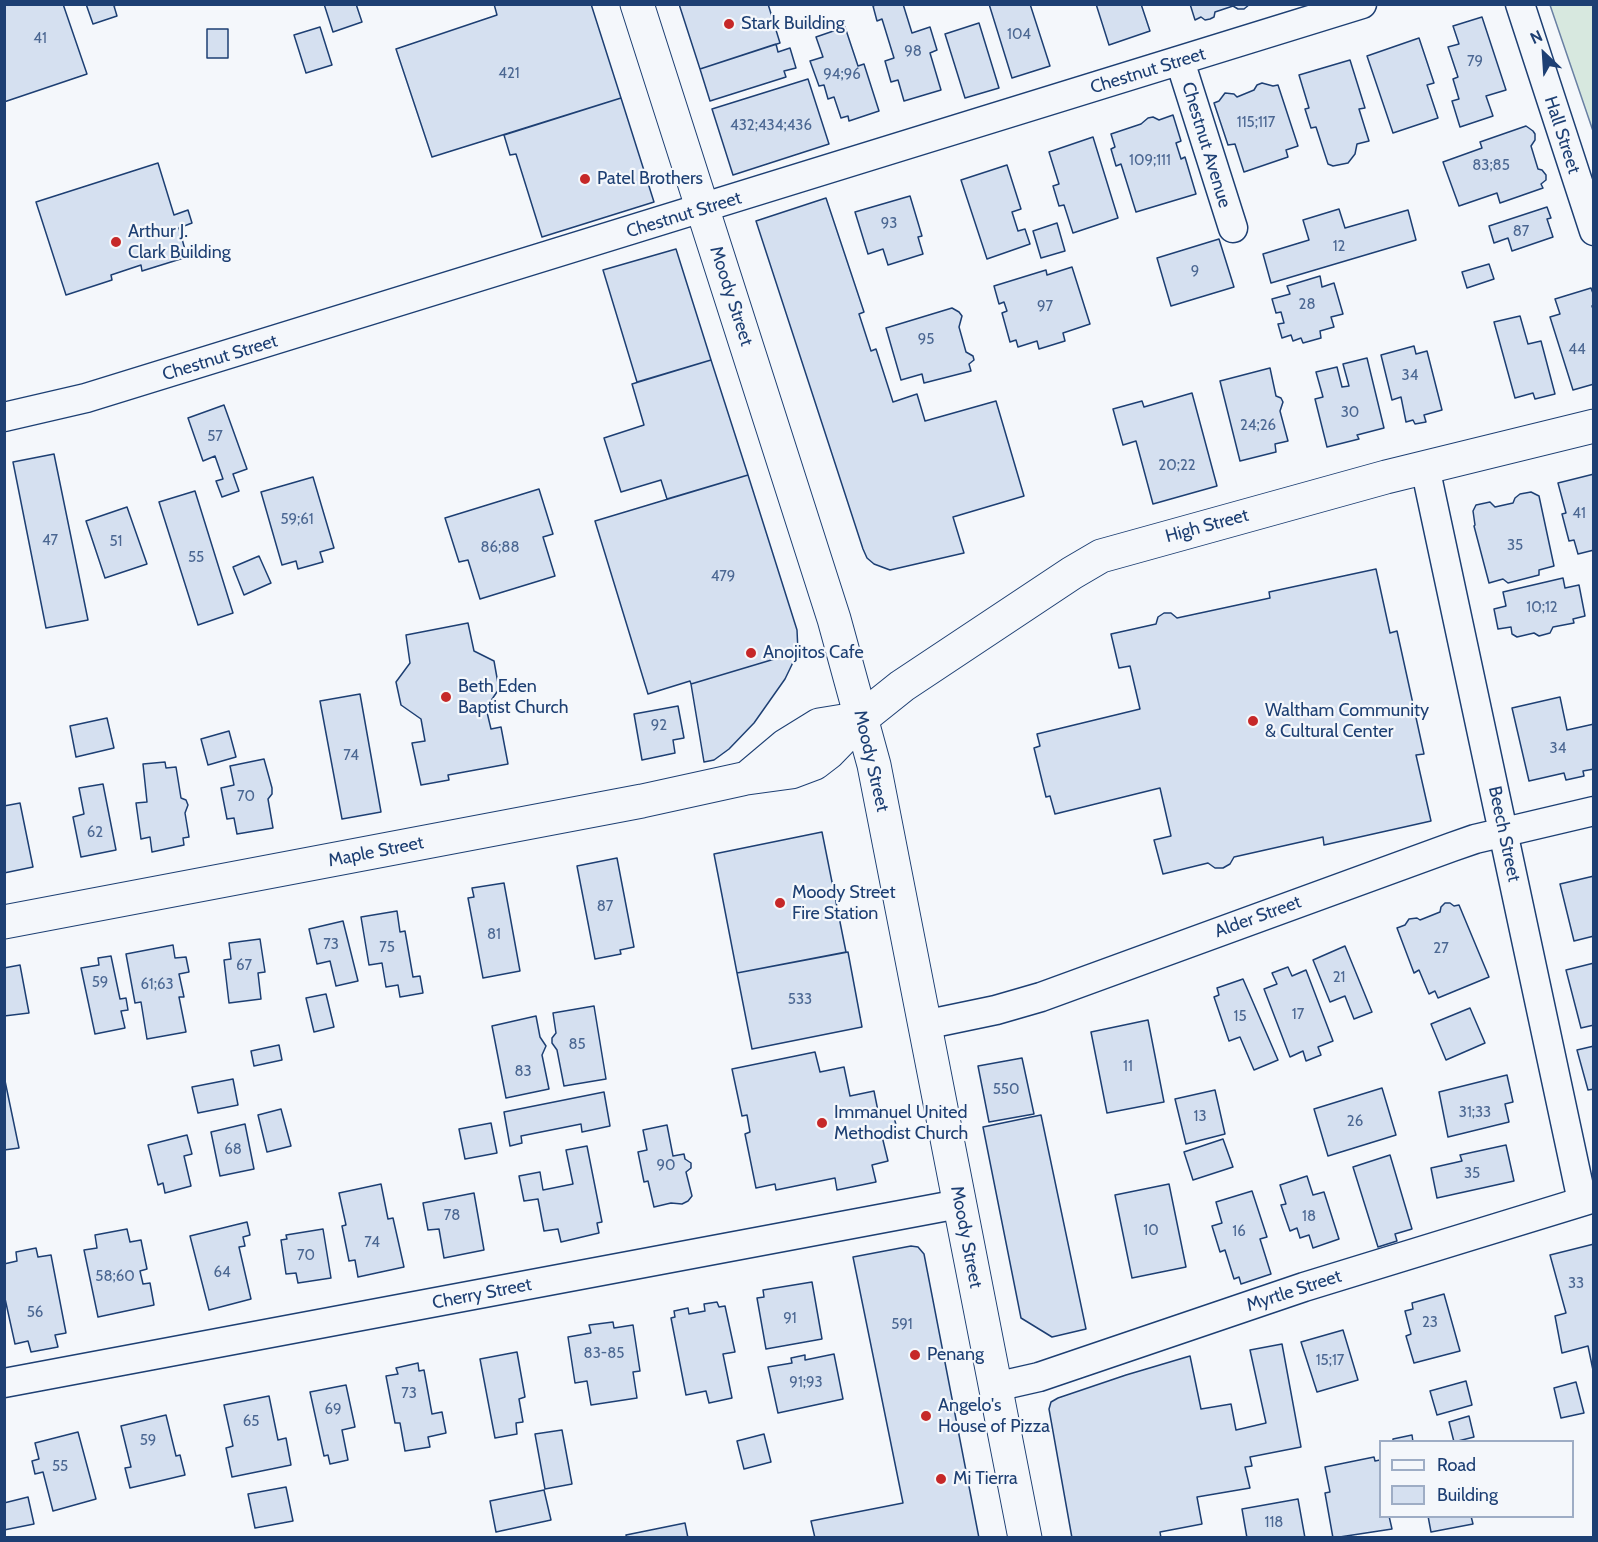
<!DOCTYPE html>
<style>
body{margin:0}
#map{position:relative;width:1598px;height:1542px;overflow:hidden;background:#f4f7fb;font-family:Cabin,sans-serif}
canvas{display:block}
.frame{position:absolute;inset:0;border:6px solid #1d3f73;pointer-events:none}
.legend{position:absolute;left:1379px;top:1440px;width:195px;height:78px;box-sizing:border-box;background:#f4f7fb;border:2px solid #9eadc5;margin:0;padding:8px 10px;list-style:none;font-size:18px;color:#1d3f73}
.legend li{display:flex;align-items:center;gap:12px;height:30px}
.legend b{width:30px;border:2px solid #9eadc5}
.north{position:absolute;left:1514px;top:24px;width:60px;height:60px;-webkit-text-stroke:4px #f4f7fb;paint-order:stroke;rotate:335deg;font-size:16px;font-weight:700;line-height:24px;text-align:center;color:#1d3f73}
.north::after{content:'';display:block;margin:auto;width:21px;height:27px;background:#1d3f73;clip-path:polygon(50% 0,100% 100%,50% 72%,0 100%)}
</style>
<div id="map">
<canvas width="1598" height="1542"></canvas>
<div class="frame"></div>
<ul class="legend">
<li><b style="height:8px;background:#f4f7fb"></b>Road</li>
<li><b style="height:16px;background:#d5e0f0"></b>Building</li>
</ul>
<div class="north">N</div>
</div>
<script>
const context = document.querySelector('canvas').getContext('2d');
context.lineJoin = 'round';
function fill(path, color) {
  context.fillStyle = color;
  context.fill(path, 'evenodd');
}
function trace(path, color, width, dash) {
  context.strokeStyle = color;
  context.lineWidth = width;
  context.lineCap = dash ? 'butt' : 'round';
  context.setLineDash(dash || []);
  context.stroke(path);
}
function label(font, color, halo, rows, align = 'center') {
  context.font = font + ' Cabin,sans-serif';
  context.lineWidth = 4.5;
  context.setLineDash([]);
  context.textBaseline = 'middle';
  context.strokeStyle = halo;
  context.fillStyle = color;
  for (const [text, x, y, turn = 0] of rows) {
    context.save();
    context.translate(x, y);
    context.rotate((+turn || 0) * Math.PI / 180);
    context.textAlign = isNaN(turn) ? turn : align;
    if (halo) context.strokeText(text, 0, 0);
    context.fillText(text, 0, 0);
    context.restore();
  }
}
const green = new Path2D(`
 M1550,5h43v126z`);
fill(green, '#d7e8df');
trace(green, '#687fa3', 1.5);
const building = new Path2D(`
 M4,4h59l24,70 -83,28z
 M86,4h32l-4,2 3,10 -24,8z
 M324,4h32l6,18 -29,10z
 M494,4h97l30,94 -189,59 -36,-108 101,-34z
 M679,4h89l12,39 -80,26z
 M878,4h25l9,29 18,-6 7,23 -7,3 11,37 -37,11 -6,-21 -7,2 -6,-21 9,-3 -12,-39 -5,2 -4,-15z
 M989,4h41l20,62 -38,12z
 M1096,4h45l9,27 -41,14z
 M1190,4h60l-6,5h-6l-5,-3 -18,6 -1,5 -4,2 -5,1 -4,-3 -6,3z
 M1482,17l24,73 -20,6 7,20 -33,11 -8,-26 7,-2 -6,-20 5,-2 -10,-30 11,-3 -6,-18z
 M979,23l20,65 -34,10 -20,-64z
 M320,27l12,38 -26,8 -12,-38z
 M845,27l13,39 6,-2 15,47 -30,10 -1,-5 -7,2 -7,-21 -6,2 -4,-14 -5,1 -9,-25 13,-4 -7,-20z
 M207,29h21v29h-21z
 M1419,38l15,45 -7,2 11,33 -45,15 -26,-77z
 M776,44l2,8 12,-4 6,20 -12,3 2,6 -76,24 -10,-32z
 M1350,60l15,48 -6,1 10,32 -12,3 -2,10 -7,9 -15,3 -5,-2 -12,-37 -5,1 -6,-19 4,-1 -10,-33z
 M808,79l21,65 -96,31 -21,-66z
 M1262,83l11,3 5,-1 20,61 -12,4 2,7 -44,15 -9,-28 -7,1 -14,-42 5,-2 6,-8 9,1 3,3 17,-7 3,-5z
 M621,98l33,104 -112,35 -26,-83 -6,1 -6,-20z
 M1173,115l8,26 -5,2 5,16 4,-2 11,37 -60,18 -15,-48 -5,2 -5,-17 4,-2 -4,-13 30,-10 7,-6 5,-1 6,3z
 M1526,126l7,5 2,3v6l-4,6 7,23 4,1 4,5v5l-5,4 2,4 -43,15 -3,-10 -38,13 -16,-44 39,-14 -2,-6z
 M1093,137l25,81 -45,15 -9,-28 -5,1 -6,-20 6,-2 -10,-32z
 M158,163l16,52 14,-5 4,13 -13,5 8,29 -45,14 -1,-6 -30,10 1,5 -46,15 -30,-93z
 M1007,165l14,44 -9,3 6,19 7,-2 5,15 -43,15 -26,-79z
 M910,196l12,40 -4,1 5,17 -35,11 -5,-16 -15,5 -13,-42z
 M826,198l38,114 -5,2 12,37 5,-2 17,53 24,-8 8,27 71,-20 28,95 -71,21 11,36 -74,17 -16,-6 -7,-6 -4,-9 -107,-328z
 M1547,207l4,11 -4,1 6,18 -41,14 -4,-13 -14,5 -5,-17z
 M1339,209l6,19 63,-18 8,30 -145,43 -8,-29 46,-14 -6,-20z
 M1057,223l8,28 -24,7 -8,-27z
 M1219,239l15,48 -63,19 -14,-48z
 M676,249l35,111 -74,22 -34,-112z
 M1489,264l5,15 -27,9 -5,-16z
 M1072,267l18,57 -27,9 2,8 -26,8 -2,-8 -19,6 -2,-7 -6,2 -8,-29 5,-2 -3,-9 -5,2 -5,-18 52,-16 1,5z
 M1320,276l2,11 12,-4 9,31 -12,3 3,10 -14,4 1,7 -18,5 -2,-5 -8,3 -2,-6 -9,3 -4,-14 6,-1 -3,-11 -5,1 -4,-14 18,-5 -3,-8z
 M1591,288l3,8v9l-2,1 2,6v72l-21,6 -23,-73 10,-3 -5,-15z
 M952,308l7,4 3,4 -3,11 7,25 7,4 1,4 -5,4 2,7 -47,12 -2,-9 -21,6 -15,-52z
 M1520,316l8,28 13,-3 14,53 -20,5 -2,-6 -18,5 -21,-76z
 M1414,346l2,8 11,-3 15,59 -18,5 2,7 -11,2 -2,-4 -7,2 -5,-25 -9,3 -11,-45z
 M1367,358l17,70 -27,7 2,4 -32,8 -12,-48 8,-2 -7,-25 21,-5 5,20 7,-1 -6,-22z
 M711,360l37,115 -81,24 -6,-19 -40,12 -17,-54 40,-13 -12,-41z
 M1270,368l6,28 5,2 2,4 -3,9 8,30 -13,3 1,8 -36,9 -20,-80z
 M1192,393l25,93 -64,18 -17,-63 -13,4 -10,-36 29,-8 2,6z
 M224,405l23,64 -14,5 6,17 -17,6 -6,-16 7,-2 -8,-23 -12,5 -15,-43z
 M54,454l34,166 -42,8 -33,-166z
 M1594,474v76l-16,4 -4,-14 -5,1 -7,-27 4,-1 -8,-30z
 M748,475l49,155 1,22 -107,32 -1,-3 -42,13 -53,-173z
 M313,477l21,71 -14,4 3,10 -25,7 -2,-8 -14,4 -21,-73z
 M539,489l14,45 -10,3 12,39 -75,23 -12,-39 -9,2 -14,-44z
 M195,491l38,122 -35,12 -39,-123z
 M1531,492l8,4 15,70 -15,4v5l-31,8 -5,-4 -14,4 -15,-57 1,-1 -2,-14 3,-6 14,-3 5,5 18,-4 2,-5 5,-4z
 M127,507l20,57 -42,14 -19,-57z
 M259,556l12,27 -27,12 -11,-28z
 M1376,569l14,64 7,-2 27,123 -8,1 15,66 -107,24 -1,-8 -89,20 -4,7 -7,4h-8l-7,-5 -45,11 -9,-34 17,-4 -11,-48 -105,26 -5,-18 -4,1 -12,-49 6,-2 -3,-12 103,-25 -10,-43 -11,2 -8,-34 45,-10 2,-7 6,-4h7l6,5 93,-20 -1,-6z
 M1563,578l2,10 14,-3 6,31 -12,3 1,4 -21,4 -3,6 -11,3 -5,-3 -17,4 -5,-3 -1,-7 -13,2 -4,-20 12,-3 -3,-14z
 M468,623l6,28 20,10 5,28 -13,19 5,21 10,-2 7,37 -60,11 1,5 -28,5 -9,-42 13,-2 -4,-22 -20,-14 -5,-23 14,-19 -4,-28z
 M798,652l-13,27 -31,44 -25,26 -15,11 -10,2 -13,-78z
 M360,694l21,118 -39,7 -22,-118z
 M1560,697l7,33 27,-6v45l-11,2 1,5 -18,4 -2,-7 -35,8 -17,-73z
 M678,706l6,32 -11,2 2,13 -33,7 -8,-46z
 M107,718l7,30 -38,9 -6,-31z
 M229,731l7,26 -28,8 -7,-26z
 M264,759l8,29v6l-4,5 5,29 -36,6 -3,-16 -7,1 -6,-31 13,-3 -4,-19z
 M165,762l1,6 10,-1 5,31 5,2 2,5 -3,8 4,24 -6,1 1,7 -32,7 -2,-15 -9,2 -5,-36 11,-1 -4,-38z
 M103,784l13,66 -35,7 -8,-40 11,-3 -5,-26z
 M20,803l13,64 -29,6v-67z
 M822,832l24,120 -109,21 -23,-119z
 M617,858l17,89 -14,3 1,4 -26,5 -18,-93z
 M1594,876v60l-20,5 -14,-57z
 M504,883l16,88 -37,7 -15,-80 6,-1 -2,-9z
 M1445,903h5l4,3 5,-1 30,72 -51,21 -3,-7 -6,3 -10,-24 -5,3 -17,-45 8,-3 4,-6 8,-1 3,2 20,-8 1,-5z
 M397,911l3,21 5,-1 8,46 7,-1 3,17 -23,4 -2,-12 -12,2 -4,-24 -13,2 -8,-48z
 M343,921l15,60 -22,5 -6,-25 -13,3 -8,-35z
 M260,939l5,33 -7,1 3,26 -32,4 -5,-43 7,-1 -2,-16z
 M173,945l2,13 11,-1 3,15 -10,2 5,23h-5l7,35 -39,7 -6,-37 -6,1 -9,-49z
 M1345,946l27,66 -18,7 -9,-23 -15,6 -17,-42z
 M848,952l14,75 -110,22 -15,-76z
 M111,956l9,43 6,-1 2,12 -7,1 4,17 -30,6 -14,-66 18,-3 -1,-7z
 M1594,963v62l-13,3 -15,-58z
 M20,965l9,48 -25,3v-48z
 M1288,967l4,9 14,-6 27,71 -15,6 3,8 -15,6 -3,-10 -13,6 -26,-68 13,-5 -5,-11z
 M1243,979l35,81 -24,10 -14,-33 -11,4 -15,-44 5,-2 -2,-7z
 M326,994l8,33 -20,5 -8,-34z
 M594,1006l12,73 -42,7 -7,-36 -5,-7v-5l4,-5 -3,-20z
 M1470,1008l15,35 -39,17 -15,-36z
 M536,1016l4,21 6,9 -4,9 7,34 -43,9 -14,-72z
 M1148,1020l16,82 -57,11 -16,-81z
 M279,1045l3,15 -28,6 -3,-15z
 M1594,1046v43l-6,1 -11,-40z
 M815,1052l5,20 24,-5 6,29 24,-5 5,25 14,-3 4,16 -16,3 7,29 -16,4 4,17 -39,8 -2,-12 -59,12 -1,-6 -19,4 -11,-54 5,-2 -3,-17 -5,1 -10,-47z
 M1022,1058l12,56 -45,8 -11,-56z
 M1507,1075l6,27 -8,2 4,18 -61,15 -9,-45z
 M4,1076l15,72 -15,2z
 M233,1079l5,26 -40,8 -6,-26z
 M1382,1088l14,47 -68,21 -14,-47z
 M1215,1090l10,44 -39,10 -11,-45z
 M604,1092l6,34 -28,6 -1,-8 -60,12 1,7 -12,3 -6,-34z
 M281,1109l10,37 -24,6 -9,-37z
 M1041,1115l45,214 -34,8 -31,-19 -38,-191z
 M491,1123l6,30 -32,6 -6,-30z
 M245,1124l9,45 -34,7 -9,-44z
 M667,1125l6,31 11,-2 1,5 6,4v5l-5,4 6,24 -4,5 -6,3 -11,-1 -17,4 -6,-26 -4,1 -6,-30 9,-2 -4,-20z
 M187,1135l5,19 -8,2 7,30 -26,7 -2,-10 -5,2 -10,-40z
 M1223,1139l10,28 -40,13 -9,-28z
 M1506,1145l8,36 -77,17 -6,-30 31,-7 -2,-6z
 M587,1146l15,76 -5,1 2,10 -38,9 -3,-13 -14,2 -6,-32 -14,2 -5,-25 21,-4 3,18 30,-6 -7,-34z
 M1390,1155l22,74 -17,5 2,7 -19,6 -25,-80z
 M1307,1176l6,19 11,-3 15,47 -26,9 -4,-13 -9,3 -3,-10 -7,3 -9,-26 5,-1 -6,-19z
 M381,1184l7,35 5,-1 11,49 -46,10 -3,-17 -6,1 -7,-35 4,-1 -7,-32z
 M1169,1184l17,83 -54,11 -17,-83z
 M1252,1191l15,46 -7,2 11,35 -30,10 -2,-7 -5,2 -9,-29 -5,2 -8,-26 10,-3 -6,-21z
 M474,1193l10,57 -40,8 -5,-29 -11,1 -5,-27z
 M247,1222l3,13 -7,2 2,9 -6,1 12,52 -42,11 -19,-74z
 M127,1229l3,13 11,-2 6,29 -7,2 3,13 7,-1 4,22 -56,12 -14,-67 13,-2 -2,-13z
 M323,1229l8,49 -33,5 -2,-10 -10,1 -5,-34 6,-1 -1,-4z
 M1594,1244v131l-6,-29 -26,7 -7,-37 11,-3 -16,-58z
 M911,1246l7,1 6,7 55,284h-164l-4,-17 92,-18 -50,-246z
 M36,1248l2,9 13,-2 15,78 -11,2 3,12 -27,5 -3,-11 -13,3 -11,-50v-30l13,-3 -1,-9z
 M812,1282l10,57 -56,10 -9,-51 7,-1 -1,-7z
 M1444,1294l16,57 -46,12 -8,-27 5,-2 -6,-23 8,-2 -1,-6z
 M717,1302l2,5 6,-1 10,46 -12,2 9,44 -23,5 -3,-12 -20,4 -15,-77 4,-1 -1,-6 14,-3 1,6 16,-3 -1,-7z
 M613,1322l1,6 19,-3 7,46 -7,1 4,26 -46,7 -4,-24 -12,2 -7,-46 23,-4 -2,-8z
 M1343,1330l15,50 -41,12 -16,-50z
 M1282,1344l19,103 -51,10 2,9 -7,1 5,21 -53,9 5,27 -42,8 1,6h-89l-23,-129 2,-7 7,-4 68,-23 64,-19 11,53 30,-5 5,26 30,-7 -16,-73z
 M517,1352l8,45 -6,2 4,23 -7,1 1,11 -22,4 -15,-79z
 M834,1354l9,45 -65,14 -10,-46 24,-4 -1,-5 14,-3v5z
 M418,1363l1,8 5,-1 8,44 10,-2 4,21 -18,4 2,10 -25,4 -5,-28h-5l-9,-47 12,-2 -2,-6z
 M1466,1381l6,24 -35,10 -7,-24z
 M1576,1382l8,31 -23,5 -7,-30z
 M346,1385l9,42 -13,3 6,30 -18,4 -2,-9 -4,1 -14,-64z
 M269,1396l9,44 8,-2 5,27 -59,12 -6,-29 7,-2 -9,-41z
 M166,1415l10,41 4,-1 5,20 -55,13 -5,-20 6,-1 -10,-41z
 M1469,1416l5,21 -20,5 -5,-20z
 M562,1430l10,54 -27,5 -10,-55z
 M78,1432l18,67 -43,12 -10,-39 -8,2 -3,-13 7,-2 -4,-16z
 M764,1434l7,28 -27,7 -7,-28z
 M1412,1435l1,7h-20v-3z
 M1374,1457l1,4 5,-1v56h9l3,13 -59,9 -8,-45 5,-1 -5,-25z
 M286,1487l7,34 -38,7 -7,-34z
 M544,1490l7,30 -55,12 -6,-31z
 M28,1497l6,27 -30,6v-27z
 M1298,1499l7,39h-58l-5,-29z
 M1428,1516h43l2,8 -42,8z
 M685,1523l3,15h-61l-1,-3z`);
fill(building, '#d5e0f0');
trace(building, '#1d3f73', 1.5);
const minor = new Path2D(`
 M1520,4l74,227
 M1180,61l53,167
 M4,417l82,-19 1276,-394
 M1425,467l157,734
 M924,1025l72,-15 45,-13 411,-150 23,-8 119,-28
 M4,1383l955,-179
 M995,1387l44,-10 265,-90 290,-89`);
const tertiary = new Path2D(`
 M747,778l38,-32 34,-21 43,-7
 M4,922l638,-121 105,-23 44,-6 24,-9 13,-10 34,-35`);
const secondary = new Path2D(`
 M862,718l40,-32 170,-113 29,-17 285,-79 208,-51`);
const primary = new Path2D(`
 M637,4l197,615 40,146 151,773`);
trace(minor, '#1d3f73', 31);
trace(tertiary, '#1d3f73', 35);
trace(secondary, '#1d3f73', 35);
trace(primary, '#1d3f73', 35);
trace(minor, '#f4f7fb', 28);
trace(tertiary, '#f4f7fb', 33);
trace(secondary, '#f4f7fb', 33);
trace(primary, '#f4f7fb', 33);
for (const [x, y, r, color] of [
 [729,24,6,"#c62828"],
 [585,179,6,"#c62828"],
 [116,242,6,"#c62828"],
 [751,653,6,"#c62828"],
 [446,697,6,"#c62828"],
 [1253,721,6,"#c62828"],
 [780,903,6,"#c62828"],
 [822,1123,6,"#c62828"],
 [915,1355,6,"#c62828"],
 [926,1416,6,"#c62828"],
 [941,1479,6,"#c62828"]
]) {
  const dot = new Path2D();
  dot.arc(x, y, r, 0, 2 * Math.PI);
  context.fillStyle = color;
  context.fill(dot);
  trace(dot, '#f4f7fb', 2);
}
label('15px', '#4b6792', null, [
 ["104",1019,35],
 ["41",40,39],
 ["98",913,52],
 ["79",1475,62],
 ["421",509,74],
 ["94;96",842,75],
 ["115;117",1256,123],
 ["432;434;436",771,126],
 ["109;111",1150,161],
 ["83;85",1491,166],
 ["93",889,224],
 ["87",1521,232],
 ["12",1339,247],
 ["9",1195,272],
 ["28",1307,305],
 ["97",1045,307],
 ["95",926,340],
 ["44",1577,350],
 ["34",1410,376],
 ["30",1350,413],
 ["24;26",1258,426],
 ["57",215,437],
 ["20;22",1177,466],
 ["41",1579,514],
 ["59;61",297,520],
 ["47",50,541],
 ["51",116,542],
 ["35",1515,546],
 ["86;88",500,548],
 ["55",196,558],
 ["479",723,577],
 ["10;12",1542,608],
 ["92",659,726],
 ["34",1558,749],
 ["74",351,756],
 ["70",246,797],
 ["62",95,833],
 ["87",605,907],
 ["81",494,935],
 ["73",331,945],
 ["75",387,948],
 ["27",1441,949],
 ["67",244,966],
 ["21",1339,978],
 ["59",100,983],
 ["61;63",157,985],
 ["533",800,1000],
 ["17",1298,1015],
 ["15",1240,1017],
 ["85",577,1045],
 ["11",1128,1067],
 ["83",523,1072],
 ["550",1006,1090],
 ["31;33",1475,1113],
 ["13",1200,1117],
 ["26",1355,1122],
 ["68",233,1150],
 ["90",666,1166],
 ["35",1472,1174],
 ["78",452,1216],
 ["18",1309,1217],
 ["10",1151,1231],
 ["16",1239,1232],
 ["74",372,1243],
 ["70",306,1256],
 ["64",222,1273],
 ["58;60",115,1277],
 ["33",1576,1284],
 ["56",35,1313],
 ["91",790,1319],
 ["23",1430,1323],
 ["591",902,1325],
 ["83-85",604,1354],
 ["15;17",1330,1361],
 ["91;93",806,1383],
 ["73",409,1394],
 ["69",333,1410],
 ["65",251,1422],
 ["59",148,1441],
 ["55",60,1467],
 ["118",1274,1523]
]);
label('18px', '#1d3f73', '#f4f7fb', [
 ["Stark Building",741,24],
 ["Patel Brothers",597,179],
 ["Arthur J.",128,232],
 ["Clark Building",128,253],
 ["Anojitos Cafe",763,653],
 ["Beth Eden",458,687],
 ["Baptist Church",458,708],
 ["Waltham Community",1265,711],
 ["& Cultural Center",1265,732],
 ["Moody Street",792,893],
 ["Fire Station",792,914],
 ["Immanuel United",834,1113],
 ["Methodist Church",834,1134],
 ["Penang",927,1355],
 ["Angelo's",938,1406],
 ["House of Pizza",938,1427],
 ["Mi Tierra",953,1479]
], 'left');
label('18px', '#1d3f73', '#f4f7fb', [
 ["Chestnut Street",1148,71,-17],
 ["Hall Street",1562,135,72],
 ["Chestnut Avenue",1206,145,73],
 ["Chestnut Street",684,215,-17],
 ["Moody Street",731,296,72],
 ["Chestnut Street",220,358,-17],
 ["High Street",1207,526,-15],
 ["Moody Street",871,761,77],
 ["Beech Street",1504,834,78],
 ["Maple Street",376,852,-11],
 ["Alder Street",1258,917,-20],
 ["Moody Street",966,1237,79],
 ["Myrtle Street",1294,1291,-18],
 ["Cherry Street",482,1294,-11]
]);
</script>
